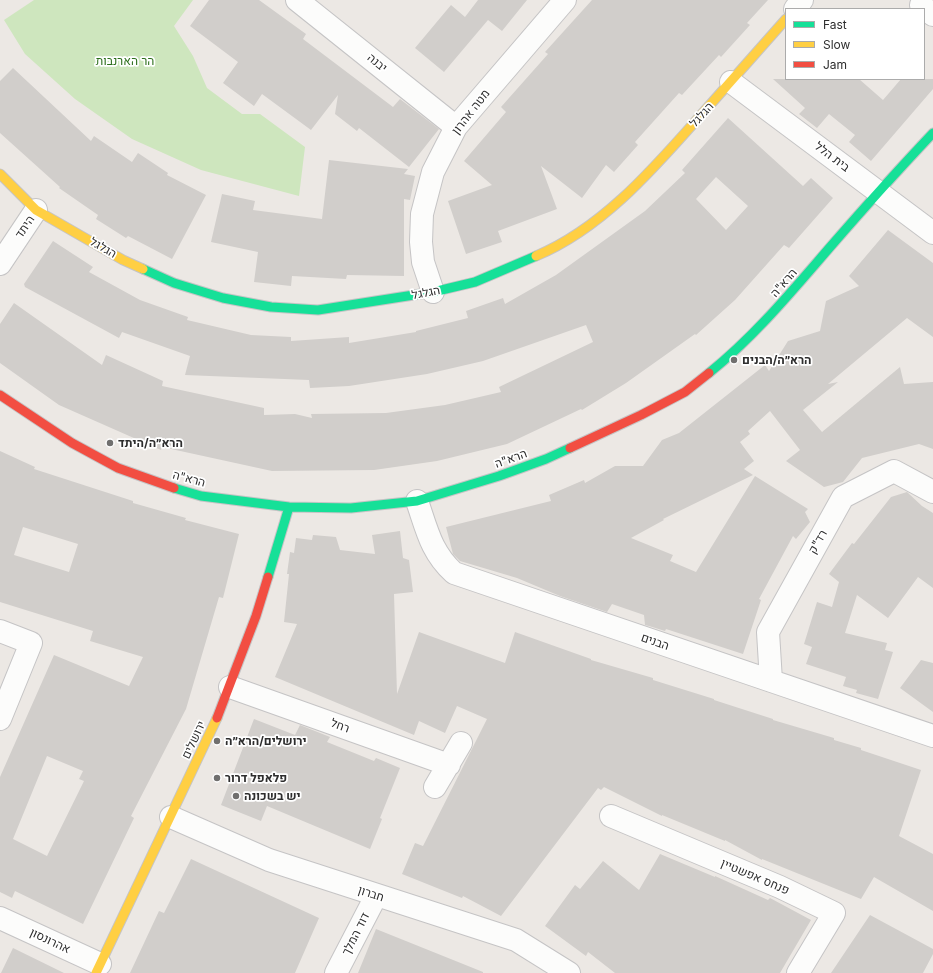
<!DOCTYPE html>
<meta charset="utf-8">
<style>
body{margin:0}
#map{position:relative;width:933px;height:973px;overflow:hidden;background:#ece8e4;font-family:Inter,sans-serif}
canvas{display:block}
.legend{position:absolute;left:785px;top:8px;width:140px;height:72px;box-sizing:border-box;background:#fff;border:1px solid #ababab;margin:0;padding:5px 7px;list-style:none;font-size:12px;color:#2e2e2e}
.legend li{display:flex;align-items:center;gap:8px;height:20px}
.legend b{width:20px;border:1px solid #ababab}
</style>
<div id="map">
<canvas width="933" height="973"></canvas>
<ul class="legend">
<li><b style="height:5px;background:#16e098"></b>Fast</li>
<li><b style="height:5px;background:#ffcf43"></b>Slow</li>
<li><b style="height:5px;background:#f24e42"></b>Jam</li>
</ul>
</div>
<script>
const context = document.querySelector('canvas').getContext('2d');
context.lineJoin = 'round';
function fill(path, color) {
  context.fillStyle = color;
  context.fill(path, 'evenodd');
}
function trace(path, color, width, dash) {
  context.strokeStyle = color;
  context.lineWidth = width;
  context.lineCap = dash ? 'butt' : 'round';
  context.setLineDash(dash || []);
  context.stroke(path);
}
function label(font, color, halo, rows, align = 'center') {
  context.font = font + ' Inter,Heebo,sans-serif';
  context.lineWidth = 3.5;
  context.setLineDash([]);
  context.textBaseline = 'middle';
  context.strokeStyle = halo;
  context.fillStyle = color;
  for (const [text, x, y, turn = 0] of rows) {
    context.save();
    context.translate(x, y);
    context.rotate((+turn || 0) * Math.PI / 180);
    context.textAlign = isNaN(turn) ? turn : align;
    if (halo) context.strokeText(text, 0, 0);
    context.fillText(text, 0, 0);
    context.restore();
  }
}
fill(new Path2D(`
 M34,0h159l-19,26 19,30 14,32 35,26h18l45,33 -6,49 -98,-26 -69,-31 -57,-40 -50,-45 -21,-34z`), '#cee6be');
fill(new Path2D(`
 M209,0h50l47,34 -3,5 90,68 7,-8 39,30 -30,38 -50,-39 -2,3 -22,-17 3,-19 -27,35 -49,-36 -8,12 -31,-23 15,-21 -48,-36z
 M478,0h49l-25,31 -14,-11 -44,52 -29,-24 36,-43 14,12z
 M592,0h176l-21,23 3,2 -29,32 -2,-2 -37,40 -3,-2 -44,49 3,3 -24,27 -8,-7 -24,33 -41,-32 16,43 -59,22 4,11 -36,12 -18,-53 44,-16 -28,-24 42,-49 -5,-5 47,-53 -3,-2z
 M13,68l78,73 3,-5 38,26 6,-9 30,20 -1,2 39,20 -34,64 -44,-23 -2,2 -30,-19 2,-4 -39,-27 1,-1 -60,-54v-52z
 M773,79h86l24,21 18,-21h32v10l-62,72 -22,-19 6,-7 -26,-21 -12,14 -18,-14 6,-6z
 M728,118l75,68 8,-8 22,20 -44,50 -5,-3 -49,55 -39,35 -1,-1 -69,49 -44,27 -1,-1 -74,35 -70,17 -63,9 -102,1 -110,-24 -1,3 -102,-45 -59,-42v-39l14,-21 88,62 4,-10 57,26 -1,5 102,22v7l31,-1 17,4 -1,-4 75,-1 59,-8 56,-13 -2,-5 94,-45 -7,-17 -103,36 -56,13 -78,12 -39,2 -1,-8 -124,-5 5,-19 -68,-24 -3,6 -94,-51 -1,-3 29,-43 40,26 -4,5 51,28 48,17 -1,3 64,15 40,2v4l58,-4v6l67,-11v-1l52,-13 -2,-7 37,-13 2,6 51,-29 89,-64 40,-38 -3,-3zM716,177l32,29 -22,24 -30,-31z
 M329,160l79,9 -4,5 11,2 -5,24 -6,-1v77l-57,-1 -1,4 -54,-3 -1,10 -37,-4 4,-30 -47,-10 11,-48 33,7 -2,9 69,9z
 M888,230l45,33v74l-26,-19 -79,66 10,-2 -35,28 19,22 78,-65 4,17 29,-2v67l-14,-5 -57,14 -19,24 -19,5 -38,-26 14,-11 -30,-39 -22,20 2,3 -10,8 14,19 -10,8 9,6 -90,44 1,1 -33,18 42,17 -3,6 26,11 59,-96 53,33 -3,3 5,10 -14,17 -3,-3 -34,63 2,1 -18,54 -77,-25 -1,2 -16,-5 -4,-1 -1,-10 -32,-11 -5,8 -47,-16 -43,-18 -57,-17 -7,-7 -7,-27 105,-26 -2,-6 35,-15 1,3 30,-17h28l19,-26 17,-7 86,-68 4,6 19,-30 32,-10 6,-30 33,-15 -10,-10z
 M0,451l35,16 -1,2 99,32v2l53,15 -1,2 54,14 -16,64 -4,-1 -33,112 -55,107 3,2 -51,106 -68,-33 -3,7 -12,-6v-115l54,-122 75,31 14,-29 -53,-16 3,-10 -93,-29zM23,527l55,17 -9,28 -55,-17zM47,756l36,15 -4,8 5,2 -37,75 -34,-17z
 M907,492l15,14 11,7v75l-15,-11 -30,41 -31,-23 -12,38 42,10 -2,7 8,2 -15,47 -22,-6 1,-3 -14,-4 3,-9 -40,-13 6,-17 -8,-3 13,-42 15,5 7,-25 -10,-8 23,-31 2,1 37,-47z
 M400,531l3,27 6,2 4,32 -19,2 3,100 22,-62 86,31 10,-31 76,27v1l62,18v2l61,19v1l59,19v1l61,18v2l27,8v2l60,20 -22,66 34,18v57l-59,-34 -13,22 -99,-40v1l-37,-20v1l-63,-26v1l-58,-29 -3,3 -3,-2 -97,128 -38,-20 -1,2 -60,-24 13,-31 8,3 64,-127 -30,-13 -12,27 -26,-12 -5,14 -139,-58 22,-53 -13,-2 5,-48h-2l3,-22 4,1 2,-15 16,2 1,-5 23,2 4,13 35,4 -3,-19z
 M921,660l12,3v49l-33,-24z
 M254,719l41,16 5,-10 30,12 -3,5 47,19 2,-3 24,10 -20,50 2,1 -12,30 -103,-43 -6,15 -40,-16z
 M660,854l55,23v-1l53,24 2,-2 41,22 -31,53h-165l-27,-21 -2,4 -41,-30 30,-41 5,4 23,-28 36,29z
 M191,859l128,59 -24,55h-165l29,-62 5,2z
 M870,915l63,34v5l-10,19h-92z
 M376,929l107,43v1h-125z
 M13,948l51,25h-63z`), '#d1cecb');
const street = new Path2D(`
 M297,0l159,127
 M921,5l12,10
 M795,9l7,-9
 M731,82l202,151
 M0,264l36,-54
 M433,292l-10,-30 -2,-20 1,-28 11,-42 23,-45 109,-127
 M417,501c10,29 14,51 37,72l479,163
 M0,631l31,12 -31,76
 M771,681l-3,-49 75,-135 51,-26 39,21
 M230,687l219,78
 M435,787l26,-44
 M611,816l169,71 54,26 -36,60
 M171,817l98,43 247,80 53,33
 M0,918l100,46
 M336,973l40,-77`);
const fast = new Path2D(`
 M143,269l31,14 49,15 48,9 47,3 115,-18 42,-10 61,-26
 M709,373c46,-37 83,-82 122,-127 33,-38 67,-76 102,-113
 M174,488l27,8 88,11 62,1 66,-7 82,-25 47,-17 24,-11
 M268,577l21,-70`);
const slow = new Path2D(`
 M0,174l36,36 87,50 20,9
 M536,256c67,-28 118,-88 165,-141 28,-32 57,-64 85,-96
 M96,973l121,-255`);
const jam = new Path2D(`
 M0,395l72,48 46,25 56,20
 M570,448l71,-33 44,-23 24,-19
 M217,718l39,-102 12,-39`);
trace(street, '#c5c4c5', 24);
trace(fast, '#c5c4c5', 11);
trace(slow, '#c5c4c5', 11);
trace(jam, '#c5c4c5', 11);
trace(street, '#fcfcfb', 22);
trace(fast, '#16e098', 9);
trace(slow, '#ffcf43', 9);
trace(jam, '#f24e42', 9);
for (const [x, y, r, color] of [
 [734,360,4,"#706f6e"],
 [110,443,4,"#706f6e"],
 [217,741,4,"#706f6e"],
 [217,778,4,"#706f6e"],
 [236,796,4,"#706f6e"]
]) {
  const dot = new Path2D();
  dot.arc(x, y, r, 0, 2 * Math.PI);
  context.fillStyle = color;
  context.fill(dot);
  trace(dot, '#fff', 1.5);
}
label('12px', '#2c6e1b', '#fff', [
 ["הר הארנבות",125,61]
]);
label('12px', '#2e2e2e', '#fff', [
 ["יבנה",377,63,39],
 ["מטה אהרון",471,112,-52],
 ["הגלגל",702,115,-48],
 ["בית הלל",832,157,37],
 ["היתד",25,227,-56],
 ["הגלגל",103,248,30],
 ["הרא\"ה",784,283,-49],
 ["הגלגל",426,293,-11],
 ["הרא\"ה",511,459,-20],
 ["הרא\"ה",189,479,15],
 ["רד\"ק",818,542,-60],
 ["הבנים",655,642,19],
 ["רחל",340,726,20],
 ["ירושלים",194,740,-65],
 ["פנחס אפשטיין",755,877,23],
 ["חברון",371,894,18],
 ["דוד המלך",356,934,-63],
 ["אהרונסון",50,941,25]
]);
label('bold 12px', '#2e2e2e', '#fff', [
 ["הרא״ה/הבנים",742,360],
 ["הרא״ה/היתד",118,443],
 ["ירושלים/הרא״ה",225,741],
 ["פלאפל דרור",225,778],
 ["יש בשכונה",244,796]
], 'left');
</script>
